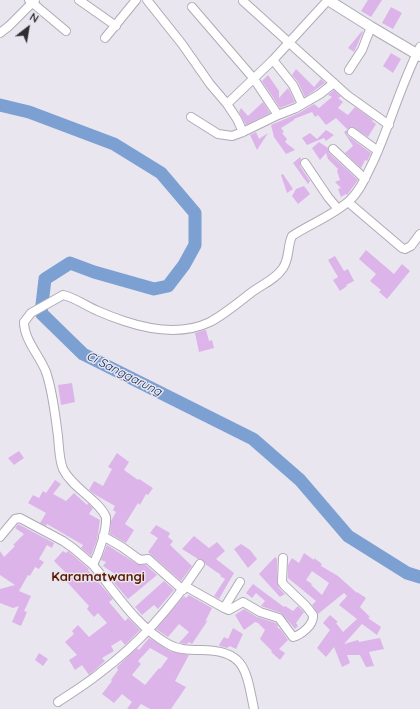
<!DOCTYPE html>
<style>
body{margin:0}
#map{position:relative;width:420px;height:709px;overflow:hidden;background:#e9e6f0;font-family:Quicksand,sans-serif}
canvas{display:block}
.north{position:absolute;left:8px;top:8px;width:40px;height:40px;-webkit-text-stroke:3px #e9e6f0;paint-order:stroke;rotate:31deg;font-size:11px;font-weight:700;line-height:16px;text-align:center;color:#2f2e32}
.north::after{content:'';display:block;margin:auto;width:14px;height:18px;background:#2f2e32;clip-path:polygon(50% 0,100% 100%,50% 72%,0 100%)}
</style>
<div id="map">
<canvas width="420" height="709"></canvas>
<div class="north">N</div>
</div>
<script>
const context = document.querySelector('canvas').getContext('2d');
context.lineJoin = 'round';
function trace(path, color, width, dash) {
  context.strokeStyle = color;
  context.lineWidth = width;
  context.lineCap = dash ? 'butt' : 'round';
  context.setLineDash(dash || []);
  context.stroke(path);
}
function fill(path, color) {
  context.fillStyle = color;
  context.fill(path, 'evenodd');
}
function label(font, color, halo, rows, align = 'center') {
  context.font = font + ' Quicksand,sans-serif';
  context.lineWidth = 3;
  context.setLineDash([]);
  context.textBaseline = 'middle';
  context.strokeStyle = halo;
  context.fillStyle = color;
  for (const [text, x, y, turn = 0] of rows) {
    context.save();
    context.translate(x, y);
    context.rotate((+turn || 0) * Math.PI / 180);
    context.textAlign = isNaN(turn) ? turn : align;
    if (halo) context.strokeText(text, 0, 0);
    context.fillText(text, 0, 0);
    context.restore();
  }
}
trace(new Path2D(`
 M0,105l29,7 85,32 47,29 34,40v32l-11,20 -16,21 -14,3 -60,-17 -24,-9 -25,16 -4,34 42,41 170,85 47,41 48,56 59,37 13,4`), '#7da0d3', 13);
fill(new Path2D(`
 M368,0h14l-11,17 -10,-6z
 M391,7l11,6 -9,16 -11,-6z
 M362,31l1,1 -9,20 -6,-4z
 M391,53l10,6 -8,14 -10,-7z
 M296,69l18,18 7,-8 4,4 -20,14 -7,-15 -6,-7z
 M268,75l11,16v7l9,-10 7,14 -15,6 -18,-27z
 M334,90l7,7 -3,1 5,4 -5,6 10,7 7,-8 18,13 -1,1 4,3 -8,13 -15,-10 -6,2 -11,-11 -10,7 -8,-10 -3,2 -3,-5 -18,7v1l-13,8 3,4 -2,1 5,6 -2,3 10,8 -9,4 -12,-17 -3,-12 28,-12 15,-9 5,4 13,-11 -4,-2z
 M263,102l7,11 -24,12 -7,-13 2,-4 7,8z
 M326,130l8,5 -8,6 -2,-3 -17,7 -5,-7 8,-5 7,6z
 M347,130v4l1,2 23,17 -4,8 -2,-1 -4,8 -16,-15 8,-7 -9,-14z
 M256,132l3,7 9,-6 -11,17 -7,-15z
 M319,142l9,6 1,5 29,27 -11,15 -1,-1 -5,3 -3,-8 3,-1 -6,-6 5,-2 -3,-9 1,-2 -10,-10 -2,-6 -6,7 -8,-12z
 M300,157l1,2 -1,4v3l10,15 -2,3 -15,-21z
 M283,174l10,15 -6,4 -6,-18z
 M304,186l6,8 -12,10 -6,-8 4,-7z
 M366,250l28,24 8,-10 8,7 -23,28 -8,-7 2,-2 -11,-9 6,-7 -17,-15z
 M335,256l9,15 4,-2 6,12 -8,4 1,1 -7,5 -7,-11 5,-3 -10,-17z
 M205,330h1l3,11 3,-1 2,8 -15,4 -4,-19z
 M72,383l3,19 -14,3 -3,-20z
 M19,451l5,7 -10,7 -6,-7z
 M117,453l12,9 -5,8 14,10 1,-1 14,9 -5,7 -2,-1 -6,11 -2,-2 -13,21 9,6 -8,13 -16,-9 1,-13 5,-9 -3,-2 2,-4 -21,-12 -5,-4 5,-9 9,5 9,-17 -4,-2z
 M55,480l6,4 -8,10 13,7 8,-8 13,12 1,-2 5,5 -4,6 11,6 -3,20 -6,16 -10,-8 2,-3 -36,-21 -1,2 -6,-3 6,-10 -18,-10 5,-8 6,3 4,-7 3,2z
 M18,524l36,19 -2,5 -5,-3 -8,14 5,3 -5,7 -4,-2 -5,9 -2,-1 -9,16 12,5 -7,15 3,1 -6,14 -9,-4 7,-16 -6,2 -13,-5v-14l15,-4 -15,-10v-24l4,6 11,-11 -2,-1 11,-11 -9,-6z
 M156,525l14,8 -2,4 5,4 -3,4 22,21 -11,15 -33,-29 10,-14 -8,-5z
 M194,536l15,12 8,-6 8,9 -9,8 18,14 -15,26 -5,-3 11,-17 -5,-3 1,-1 -16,-11 -2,-4 -5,-1 -16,-10z
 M241,544l9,6 7,9 -9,9 -14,-19z
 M107,545l30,19 9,1 11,10 -29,24 -18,-21 5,-4 -12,-8 3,-4 -5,-2z
 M63,551l3,2 2,-2 21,18 -1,1 25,29 -4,3 16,19 3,-3 12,12 -15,15 -4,-5 -10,6 3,5 -12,7 3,3 -16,14 -7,-10 -7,5 -6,-10 8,-5 -12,-13 9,-8 -2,-3 6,-6 11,12 18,-14 -9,-10 -4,4 -7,-8 2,-3 -23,-25 4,-4 -16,-16z
 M304,553l10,7v-2l8,6 -1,2 17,10 19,17v-1l9,6 -6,9 10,10 -2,1 13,9 -4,8 -15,-11 -18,20 14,-4 1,2 21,-4 4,11 -15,3 5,14 -8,1 -6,-12h-13l3,8 -8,4 -8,-20 -8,10 -9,-9 13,-18 -7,-7 7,-8 8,7 -2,1 7,9 14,-13 -18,-14 8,-9 -3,-3 -26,21 -6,-9 4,-4 -28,-23v-13l4,-7 7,5zM312,571l17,12 -7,12 -11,-10 1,-1 -6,-4z
 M275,557l2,2v23l2,6 6,6 -5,3 -21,-23z
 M164,581l10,9 -16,19 -4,-4 -12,10 -7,-8z
 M253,584l31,23 1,-1 8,5 5,-5 6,6 -8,11 2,3 -3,3 -14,-16 -20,-7 4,-5 -9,-8 -4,5 -6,-5z
 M189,595l23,13 -7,14 3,-2 -16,24 -3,-2 -2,2 -8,-1 10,-11 -10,-8 -11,13 -12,-8 28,-33 2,2z
 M244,609l13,8 19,6 3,4 -3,-1 5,4 7,10 -9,9 6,4 -5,7 -9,-8 1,-1 -12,-12 5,-9 -7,-7 -3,-1 -11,8 -9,-15z
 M233,628l10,6 -7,15 -6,-3 -3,2 -7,-2 -1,-1 5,-8 4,2z
 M149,638l21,13 19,4 -14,26 11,6 -15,22h-21l-9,-5 -4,5h-10l5,-7 -10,-8 -8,9 -12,-9 10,-13 -1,-1 7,-10 -1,-3 20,-19 2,2zM150,648l18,10 -8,11 -1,-1 -14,17 -13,-10 9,-11 -3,-3z
 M39,653l9,6 -5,7 -8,-6z`), '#ddb4e9');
const minor = new Path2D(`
 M29,0l37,31
 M79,0l37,26
 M147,0l35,44 28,40 17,20 46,-44 55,-60
 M243,1l104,94 42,30
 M192,7l62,72 24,36
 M0,33l9,-7 26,-26
 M105,38l31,-38
 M273,60l20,25 9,19
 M349,70l13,-20 9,-23
 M227,104l10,15 6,13
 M191,117l27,17 14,2 11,-4 35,-17 18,-7 24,-14 14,-11
 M352,132l26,19
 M333,149l32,30
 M305,163l23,34 10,12
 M348,202l54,46 3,1 6,-3 9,-12
 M103,536l19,11 18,13 8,-1 35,31
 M0,537l15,-18 5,-1 43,23 10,7 20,17
 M185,586l39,22 16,-26
 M224,608l5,2 14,-8 17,10 19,6 14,19c8,-2 21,-12 20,-22l-7,-9 -22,-21 -2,-3 1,-24
 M58,702c15,-10 30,-19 43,-30 39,-29 72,-67 99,-108
 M254,709c-8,-38 -8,-59 -53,-59 -12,0 -23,0 -33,-6 -32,-18 -52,-51 -75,-79 6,-12 14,-35 13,-48 -8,-18 -34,-29 -43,-48 -4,-10 -4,-23 -5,-33 -3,-21 -5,-44 -12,-64 -6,-16 -22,-32 -22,-50l7,-9 32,-18c13,3 23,11 35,16 9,4 17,7 26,10 27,9 59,14 86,1 15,-8 29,-20 42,-30 11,-8 24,-13 31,-24 7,-11 4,-21 9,-32 18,-12 40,-20 57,-35 11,-10 17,-25 24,-39 17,-37 28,-78 47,-115`);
const major = new Path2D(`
 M328,0l43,27 49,29`);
trace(minor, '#aeabb5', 10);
trace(major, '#aeabb5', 12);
trace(minor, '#fff', 8);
trace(major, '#fff', 10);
label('italic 12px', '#072856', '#e9e6f0', [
 ["Ci Sanggarung",124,374,27]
]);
label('bold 13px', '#5a1a00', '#e9e6f0', [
 ["Karamatwangi",98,577]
]);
</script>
